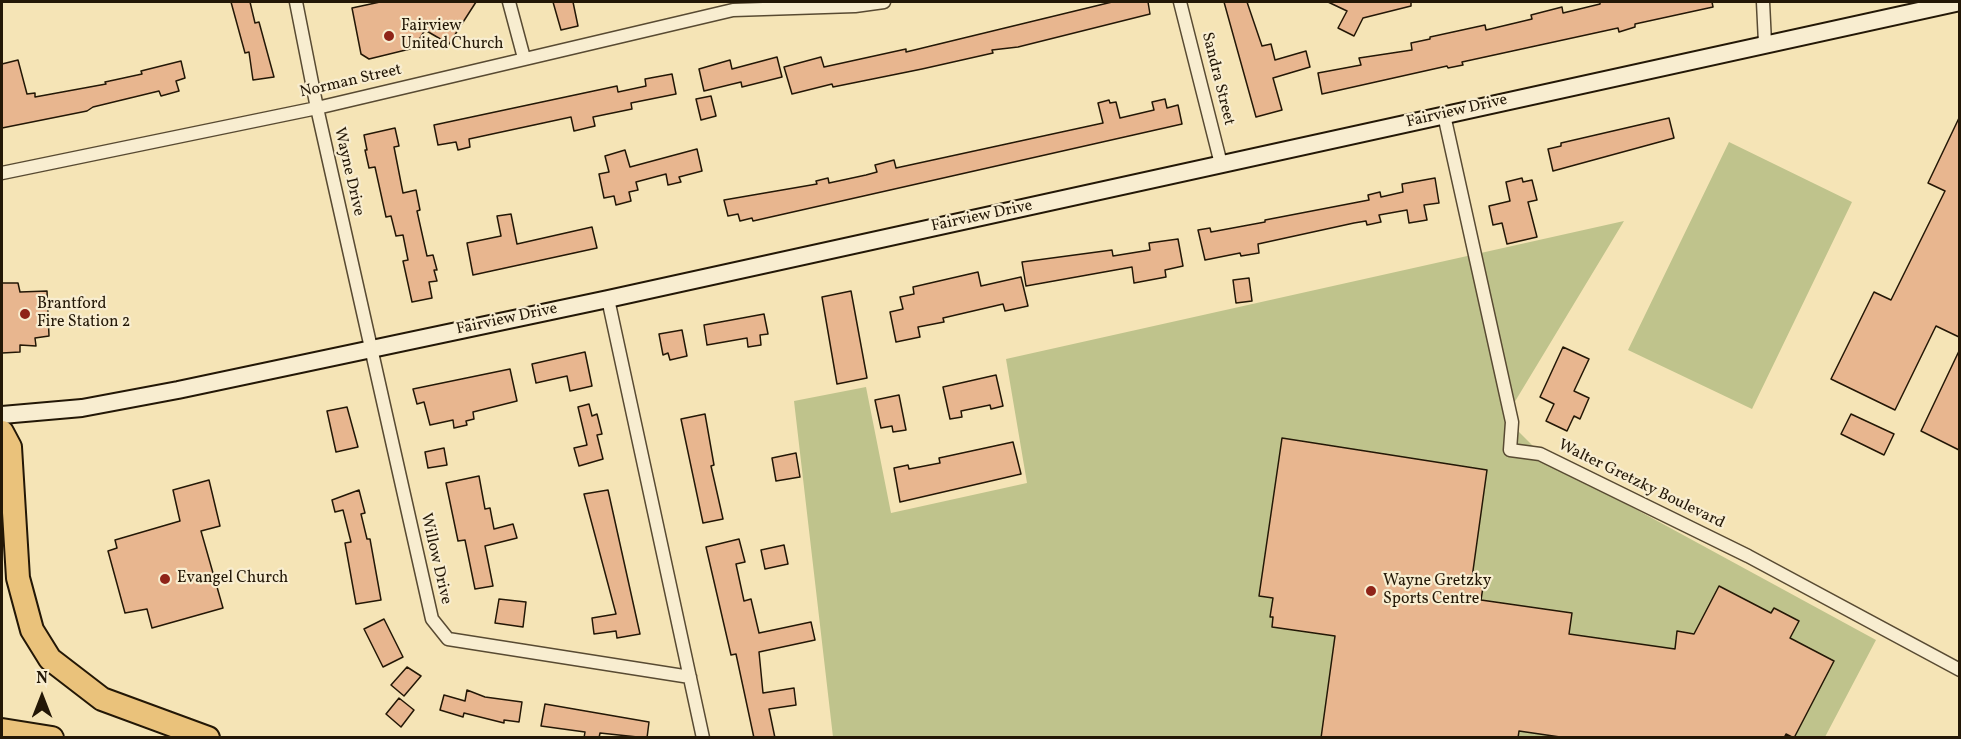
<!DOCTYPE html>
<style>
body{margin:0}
#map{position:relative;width:1961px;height:739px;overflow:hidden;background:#f5e4b6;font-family:Vollkorn,serif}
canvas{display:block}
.frame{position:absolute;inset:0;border:3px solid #231706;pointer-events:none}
.north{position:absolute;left:12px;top:667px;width:60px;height:60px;-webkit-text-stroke:4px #f8edd0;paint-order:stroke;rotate:0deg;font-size:16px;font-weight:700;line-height:24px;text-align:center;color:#231706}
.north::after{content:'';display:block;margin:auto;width:21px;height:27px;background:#231706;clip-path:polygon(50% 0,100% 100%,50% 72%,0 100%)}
</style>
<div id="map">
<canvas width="1961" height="739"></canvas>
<div class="frame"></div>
<div class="north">N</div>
</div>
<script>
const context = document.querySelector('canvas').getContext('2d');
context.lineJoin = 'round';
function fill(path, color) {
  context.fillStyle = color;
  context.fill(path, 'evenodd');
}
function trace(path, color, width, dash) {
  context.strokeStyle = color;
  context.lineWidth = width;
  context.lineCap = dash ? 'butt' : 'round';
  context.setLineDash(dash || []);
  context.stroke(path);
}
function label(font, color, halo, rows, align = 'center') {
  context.font = font + ' Vollkorn,serif';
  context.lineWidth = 4.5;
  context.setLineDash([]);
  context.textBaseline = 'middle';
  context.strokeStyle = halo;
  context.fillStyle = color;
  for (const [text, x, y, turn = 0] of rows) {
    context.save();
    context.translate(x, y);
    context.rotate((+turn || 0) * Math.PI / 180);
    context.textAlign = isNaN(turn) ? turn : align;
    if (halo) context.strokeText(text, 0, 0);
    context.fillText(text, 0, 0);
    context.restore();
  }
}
fill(new Path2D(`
 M1729,142l123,60 -100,207 -124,-59z
 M1624,221l-119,197 44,44 327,178 -51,97h-992l-39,-336 72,-14 25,126 136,-30 -21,-124z`), '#bfc38c');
const building = new Path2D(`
 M231,2h19l5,21 4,-1 15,55 -21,3 -4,-28 -4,1z
 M380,2h96l-27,42 -24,-14 -11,18 -45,11 -8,-5 -9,-46z
 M553,2h20l5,24 -17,4z
 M1112,2h36l2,12 -132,33 -26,3 1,3 -71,16 -89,18 -1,-3 -40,10 -8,-27 37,-10 3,10 82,-18v3z
 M1224,2h23l15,44 9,-2 4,16 31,-9 4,16 -37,11 9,32 -26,7z
 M1328,2h83v4l-48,12 -9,18 -16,-8 9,-17z
 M1600,2h112l1,5 -78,17v3l-16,5 -1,-4 -156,34 1,3 -15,3 -1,-2 -125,28 -4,-21 43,-8 -2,-7 53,-8 -1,-7 19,-4v-2l55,-12 1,5 46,-11 -1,-4 31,-8 1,6 37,-9z
 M777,57l5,20 -40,10 -1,-5 -37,9 -5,-22 31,-9 2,9z
 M18,60l9,34 8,-1v4l71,-13 -1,-2 37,-8 -1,-3 40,-10 4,17 -9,3 3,10 -18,5 -2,-5 -66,16 -6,4 -85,17v-64z
 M672,74l4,20 -45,9 1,6 -39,8 2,9 -21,5 -3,-14 -102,22 1,8 -12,3 -2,-8 -18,3 -4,-20 183,-39 1,6 28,-6 -1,-7z
 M711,96l5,20 -15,4 -5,-21z
 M1165,99l2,9 11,-3 4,19 -429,97 -1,-3 -12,3 -2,-7 -10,2 -4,-16 93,-16 -1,-3 12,-3 1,5 37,-8 11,-3 -2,-7 19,-5 2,8 207,-45 -5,-20 11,-3 1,3 6,-1 4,16 34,-8 -2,-8z
 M1669,118l5,20 -121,33 -5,-22 13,-3v-3z
 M1959,118v219l-23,-11 -41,84 -64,-31 43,-87 17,8 54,-109 -17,-8z
 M395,128l4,18 -5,1 9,46 13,-3 4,20 -3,1 10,45 6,-1 4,15h-3l3,11 -8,1 3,16 -20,4 -9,-41 5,-1 -5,-25 -7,1 -5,-20 -5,1 -11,-50 -6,1 -4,-18h2l-3,-15z
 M697,149l5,22 -23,6 2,5 -13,3 -2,-11 -30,8 2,8 -9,2 2,9 -15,4 -2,-9 -10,2 -5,-24 10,-2 -4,-16 20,-6 5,17z
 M1435,178l4,25 -15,2 3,15 -18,3 -2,-13 -28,5 2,7 -14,3 -1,-4 -12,2 -96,21 1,9 -18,3 -1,-3 -35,7 -7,-30 12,-2 1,4 54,-10v-2l104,-20 -1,-5 12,-3 1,5 22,-5 -1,-8z
 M1522,178l1,4 9,-2 5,20 -9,2 9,35 -30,7 -5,-21 -9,2 -4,-19 21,-5 -4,-19z
 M511,214l6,30 75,-17 5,21 -124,27 -6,-32 34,-7 -4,-20z
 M1178,239l5,27 -18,4 1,7 -32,6 -2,-16 -106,19 -4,-24 90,-12 1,6 37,-6 -1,-7z
 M978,272l3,14 40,-9 7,29 -23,5 -2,-7 -60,14 1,4 -26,5 2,10 -24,5 -6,-30 13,-3 -3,-12 14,-3 -1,-7z
 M1249,278l3,23 -16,2 -3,-23z
 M2,283h16l2,9 27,-1 2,45 -14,2 1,8 -16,-1v7l-18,1z
 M851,291l16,87 -30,6 -15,-87z
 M764,314l4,20 -8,1 1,10 -13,2 -1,-9 -40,7 -3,-20z
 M682,330l5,26 -17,4 -2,-7 -5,2 -4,-21z
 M1563,347l26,12 -15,32 15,7 -9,21 -6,-3 -7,15 -21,-10 8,-17 -14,-7z
 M1959,351v99l-38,-19z
 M585,352l7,34 -22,5 -3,-15 -31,7 -4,-19z
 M510,369l7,32 -44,11 1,7 -8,2 1,4 -13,3 -1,-8 -23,5 -6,-23 -7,2 -4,-15z
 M996,375l7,31 -12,3 -1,-4 -29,6 1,6 -12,2 -7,-32z
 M899,395l7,35 -13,2 -1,-6 -11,2 -6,-28z
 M589,404l3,12 5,-2 5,20 -5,1 6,24 -24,7 -5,-18 13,-3 -9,-38z
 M347,407l11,40 -22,5 -9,-41z
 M705,414l9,51 -3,1 12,53 -20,4 -22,-104z
 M1851,414l43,20 -10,21 -43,-21z
 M1282,438l205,32 -16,115 12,2 -2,13 91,13 -3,21 106,15 2,-18 17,3 25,-48 52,27 3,-5 25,13 -9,17 44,23 -40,77 -8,-4 -2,4h-217l-48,-7 -1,7h-197l14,-102 -63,-9 1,-10h-3l3,-19 -14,-2z
 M1013,442l8,32 -121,28 -6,-34 14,-3 1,4 31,-6 -1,-5z
 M444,448l3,17 -19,3 -3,-16z
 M796,453l4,24 -24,4 -4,-23z
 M479,476l6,33 5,-1 4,21 19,-5 4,14 -32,8 8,40 -18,3 -10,-49 -7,1 -12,-58z
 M209,480l11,46 -19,5 22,77 -71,20 -5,-19 -22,4 -17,-62 9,-3 -2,-8 65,-19 -7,-31z
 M359,490l6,23 -4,1 6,25h3l11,61 -25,4 -11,-61 6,-1 -8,-32 -8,2 -3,-12z
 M608,490l32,144 -23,4 -1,-7 -22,3 -2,-16 24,-4 -32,-120z
 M739,539l6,23 -9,2 8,37 7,-2 8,34 52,-11 4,18 -56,12 4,41 31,-5 2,17 -27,4 6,29h-21l-18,-84 -5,1 -25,-108z
 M784,545l4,19 -23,5 -4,-19z
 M499,599l27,3 -3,25 -28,-4z
 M384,619l19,38 -20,10 -19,-38z
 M407,667l14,9 -17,20 -13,-11z
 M467,690l18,7 37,5 -3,20 -15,-2v3l-40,-10 -1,4 -23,-7 4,-15 21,6z
 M399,698l15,12 -13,17 -15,-13z
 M545,704l104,18 -2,16 -47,-5 -1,5h-15l1,-6 -44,-6z`);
fill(building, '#e8b68f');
trace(building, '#231706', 1.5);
const minor = new Path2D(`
 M296,2l21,106 115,511 16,20 242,38
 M509,2l15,56
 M1180,2l41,162
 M1763,2l2,41
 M1444,115l68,307 -2,28 30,4 49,24 159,78 212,114
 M2,173l315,-65 416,-98 122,-4 29,-4
 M608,299l95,439`);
const secondary = new Path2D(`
 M2,415l80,-7 96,-18 430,-91 1352,-297`);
const motorway = new Path2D(`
 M2,432l8,15 8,131 14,52 18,29 52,40 106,39
 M2,730l50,8`);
trace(minor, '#584a32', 15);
trace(secondary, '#231706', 20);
trace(motorway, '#231706', 26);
trace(minor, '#f8edd0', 12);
trace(secondary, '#f8edd0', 16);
trace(motorway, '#eac27b', 22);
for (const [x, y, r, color] of [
 [389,36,6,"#8f2418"],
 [25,314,6,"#8f2418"],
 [165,579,6,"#8f2418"],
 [1371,591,6,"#8f2418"]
]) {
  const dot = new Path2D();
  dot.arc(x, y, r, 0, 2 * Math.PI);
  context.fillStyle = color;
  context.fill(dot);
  trace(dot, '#f8edd0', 2);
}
label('16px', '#231706', '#f8edd0', [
 ["Fairview",401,27],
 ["United Church",401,45],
 ["Brantford",37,305],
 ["Fire Station 2",37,323],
 ["Evangel Church",177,579],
 ["Wayne Gretzky",1383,582],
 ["Sports Centre",1383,600]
], 'left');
label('16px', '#231706', '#f8edd0', [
 ["Sandra Street",1217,79,76],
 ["Norman Street",351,82,-13],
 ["Fairview Drive",1457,112,-13],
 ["Wayne Drive",348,172,77],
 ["Fairview Drive",982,217,-12],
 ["Fairview Drive",507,320,-12],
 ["Walter Gretzky Boulevard",1641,485,26],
 ["Willow Drive",435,559,77]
]);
</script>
